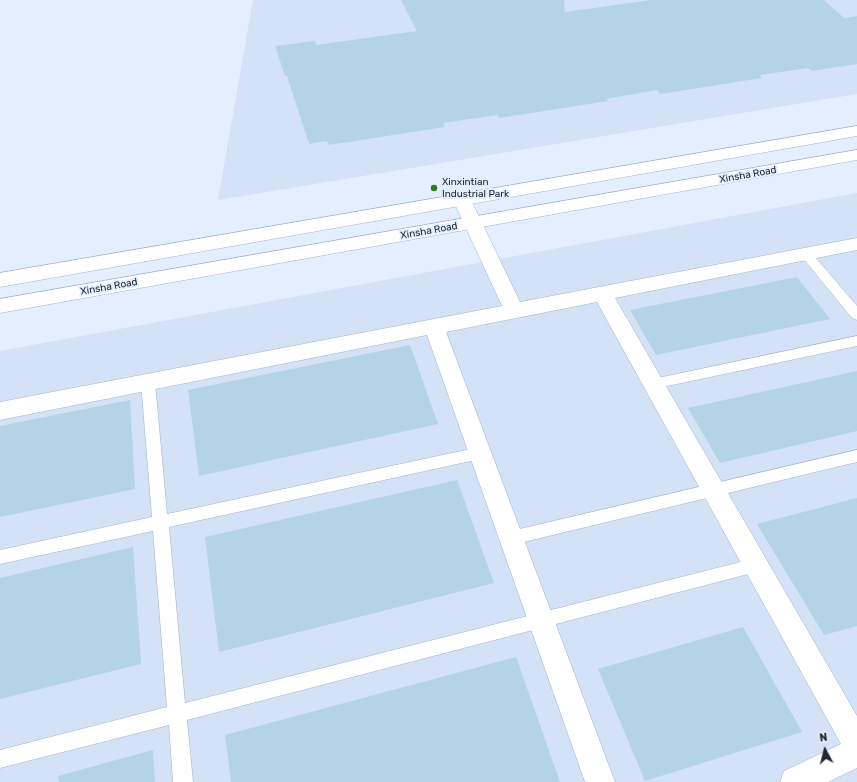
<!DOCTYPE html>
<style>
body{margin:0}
#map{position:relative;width:857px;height:782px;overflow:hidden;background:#e3efff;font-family:Rubik,sans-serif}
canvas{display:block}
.north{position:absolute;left:805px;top:730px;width:40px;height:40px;-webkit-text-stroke:3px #e3efff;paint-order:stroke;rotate:353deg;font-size:11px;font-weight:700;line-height:16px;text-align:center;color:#212832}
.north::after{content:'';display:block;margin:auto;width:14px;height:18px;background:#212832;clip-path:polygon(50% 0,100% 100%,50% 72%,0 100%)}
</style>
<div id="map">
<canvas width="857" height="782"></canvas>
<div class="north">N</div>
</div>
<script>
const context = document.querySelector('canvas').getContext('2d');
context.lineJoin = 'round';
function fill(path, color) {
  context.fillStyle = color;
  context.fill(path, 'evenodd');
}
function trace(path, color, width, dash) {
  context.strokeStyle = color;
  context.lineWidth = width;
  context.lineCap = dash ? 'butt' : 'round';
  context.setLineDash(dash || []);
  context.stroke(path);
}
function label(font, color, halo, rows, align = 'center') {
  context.font = font + ' Rubik,sans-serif';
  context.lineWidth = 4;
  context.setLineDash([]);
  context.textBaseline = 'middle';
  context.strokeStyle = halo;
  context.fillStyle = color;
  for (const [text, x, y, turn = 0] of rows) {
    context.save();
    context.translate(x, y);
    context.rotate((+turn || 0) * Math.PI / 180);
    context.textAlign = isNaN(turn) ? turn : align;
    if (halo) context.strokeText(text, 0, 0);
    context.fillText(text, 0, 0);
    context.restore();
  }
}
fill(new Path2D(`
 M253,0h604v94l-639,106z
 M857,193v589h-857v-431z`), '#d3e2f6');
fill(new Path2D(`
 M401,0h163l1,12 87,-12h172l20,18 13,-2v48l-45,7 -4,-3 -48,7 2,3 -102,16 -3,-4 -51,9 2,2 -109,17 -2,-3 -20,3 -34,5 2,4 -116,18 -2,-4 -18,3 -22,-68h-2l-10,-30 40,-5 1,4 101,-14z
 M797,277l33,42 -174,36 -26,-45z
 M410,345l28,79 -239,52 -11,-86z
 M857,371v60l-137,32 -32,-55z
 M130,400l5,89 -135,28v-91z
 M457,480l37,103 -275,69 -14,-115z
 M857,498v128l-33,9 -67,-111z
 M133,547l8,117 -141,35v-121z
 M743,627l59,105 -157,49 -47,-112z
 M516,657l44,125h-329l-6,-47z
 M153,750l2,32h-96l-1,-6z`), '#b4d4e6');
const service = new Path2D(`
 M806,250l4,1 47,55v14l-5,-2 -50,-61 -2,-3 2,-3z
 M857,336v10l-204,43 -5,-1 -2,-4 2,-4 5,-1z
 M148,377l5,1 2,4 12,132 313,-67 5,2 2,4 -2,4 -5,2 -311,68 16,176 571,-145 6,2 2,5 -2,5 -6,2 -569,148 6,62h-20l-4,-57 -169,43v-18l167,-43 -14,-176 -153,33v-14l152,-33 -11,-135 2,-4z
 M857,450v12l-346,83 -6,-2 -2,-5 2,-5 6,-2z`);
const minor = new Path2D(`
 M462,194l6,2 3,4 49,102 337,-64v12l-242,48 242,418v52l-29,14h-48l4,-11 57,-27 -244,-442 -151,30 169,450h-30l-158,-447 -427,85v-18l502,-96 -49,-106 3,-4z`);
const secondary = new Path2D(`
 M857,126v10l-857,151v-14z
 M857,150v10l-857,153v-14z`);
trace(service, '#a0b3cd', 1);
trace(minor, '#a0b3cd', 1);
trace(secondary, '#a0b3cd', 1);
fill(service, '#fff');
fill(minor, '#fff');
fill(secondary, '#fff');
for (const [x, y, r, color] of [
 [434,188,4,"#2c7a22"]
]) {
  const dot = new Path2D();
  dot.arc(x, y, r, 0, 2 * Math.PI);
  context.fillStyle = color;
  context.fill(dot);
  trace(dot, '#e3efff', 1.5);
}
label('10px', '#212832', '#e3efff', [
 ["Xinsha Road",748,175,-10],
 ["Xinsha Road",429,231,-10],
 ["Xinsha Road",109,287,-10]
]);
label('10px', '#212832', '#e3efff', [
 ["Xinxintian",442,182],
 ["Industrial Park",442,194]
], 'left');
</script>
